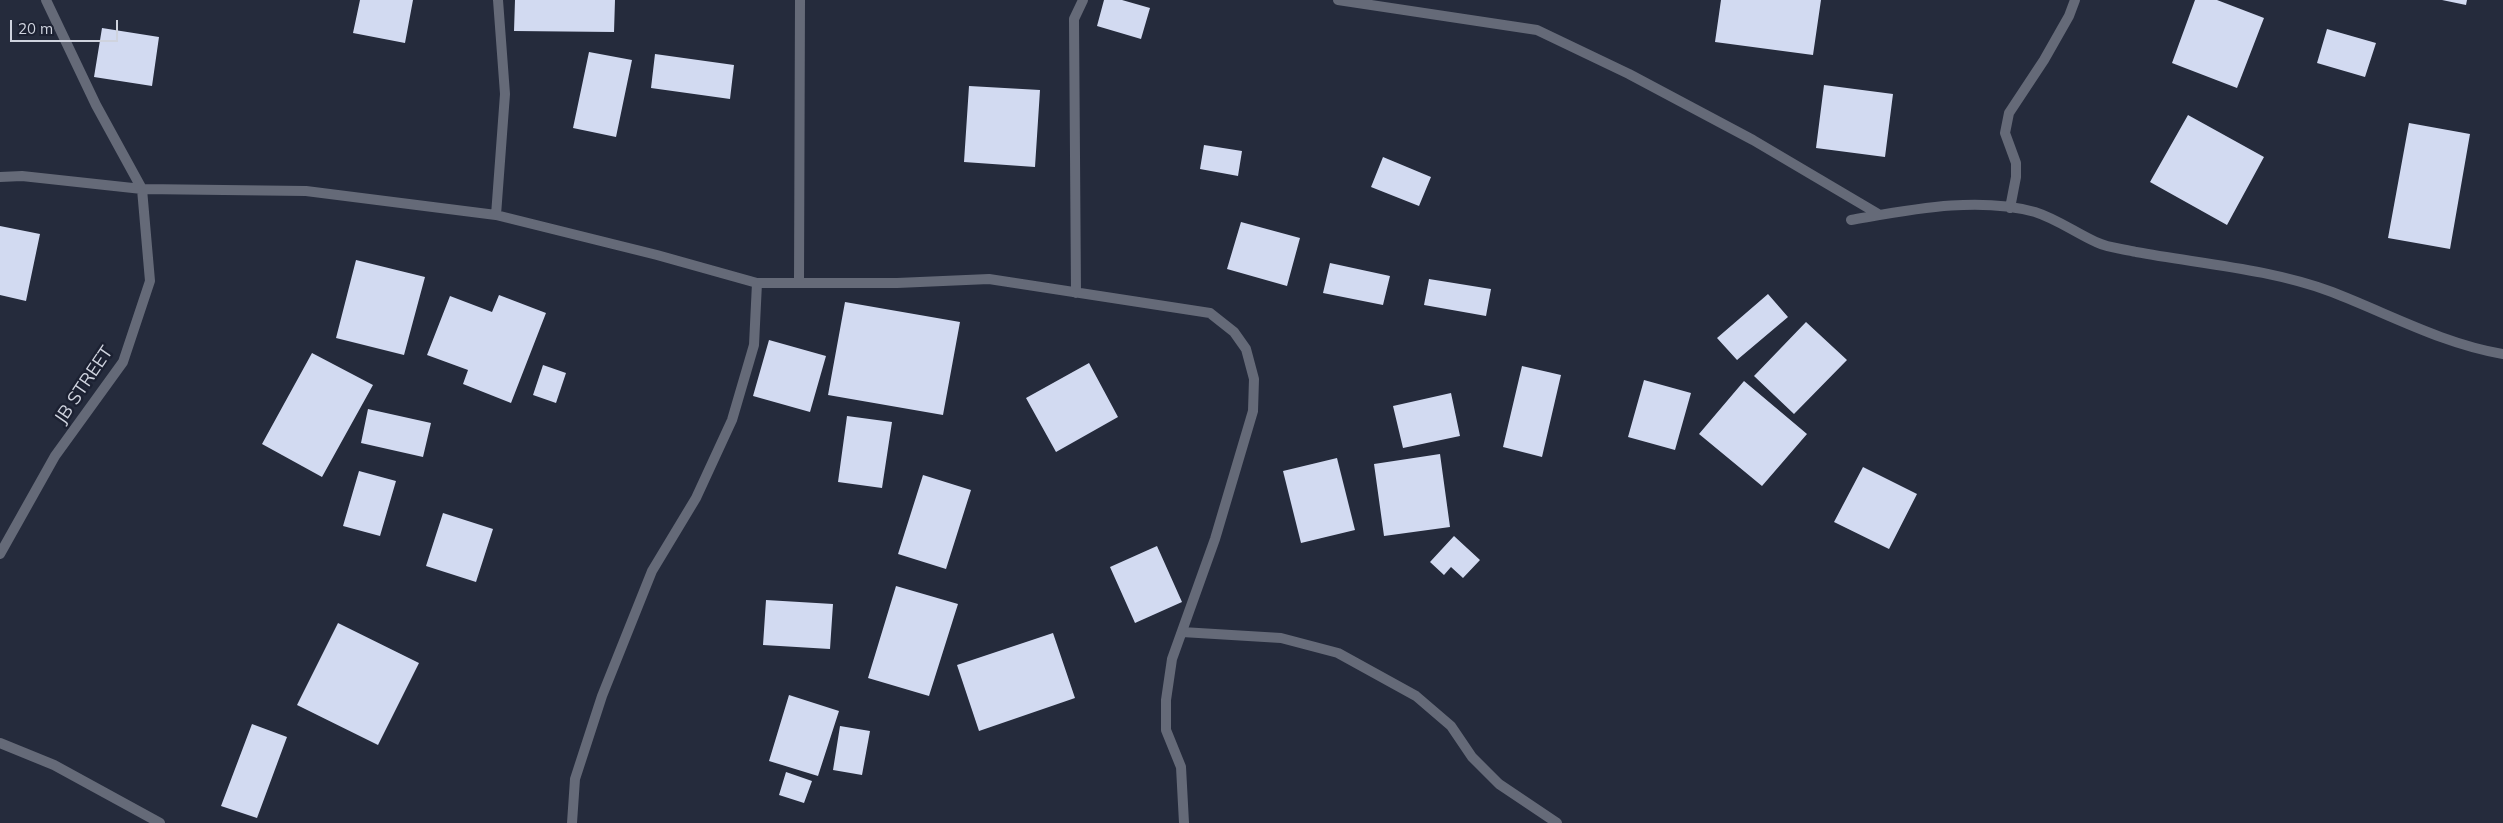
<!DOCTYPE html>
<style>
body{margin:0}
#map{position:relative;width:2503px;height:823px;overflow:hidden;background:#252b3c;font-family:Mulish,sans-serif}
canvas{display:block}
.scale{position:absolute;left:10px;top:20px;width:108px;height:22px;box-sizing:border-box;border:2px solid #cfd3de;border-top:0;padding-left:6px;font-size:15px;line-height:18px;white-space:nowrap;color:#cfd3de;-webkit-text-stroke:4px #1c2132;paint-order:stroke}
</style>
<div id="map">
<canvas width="2503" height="823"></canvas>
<div class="scale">20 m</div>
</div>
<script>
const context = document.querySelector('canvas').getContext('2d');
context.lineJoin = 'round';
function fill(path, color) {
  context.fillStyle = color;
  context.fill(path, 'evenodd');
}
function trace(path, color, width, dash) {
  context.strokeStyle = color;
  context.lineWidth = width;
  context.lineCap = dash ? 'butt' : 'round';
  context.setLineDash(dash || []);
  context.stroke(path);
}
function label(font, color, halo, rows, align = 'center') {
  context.font = font + ' Mulish,sans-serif';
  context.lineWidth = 5;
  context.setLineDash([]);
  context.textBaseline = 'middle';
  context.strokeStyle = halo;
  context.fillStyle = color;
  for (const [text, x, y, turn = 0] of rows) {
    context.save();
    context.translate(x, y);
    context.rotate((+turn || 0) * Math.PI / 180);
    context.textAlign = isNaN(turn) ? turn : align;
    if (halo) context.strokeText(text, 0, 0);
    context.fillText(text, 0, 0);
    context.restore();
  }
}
fill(new Path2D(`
 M360,0h53l-8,43 -52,-10z
 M515,0h100l-1,32 -100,-1z
 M1104,0h18l28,8 -9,31 -44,-13z
 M1721,0h100l-8,55 -98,-13z
 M2195,0h22l47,18 -27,70 -65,-25z
 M2442,0h25l-1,5z
 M102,28l57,9 -7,49 -58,-9z
 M2327,29l49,14 -11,34 -48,-14z
 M589,52l43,8 -16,77 -43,-9z
 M655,54l79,11 -4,34 -79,-11z
 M1824,85l69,9 -8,63 -69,-9z
 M969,86l71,4 -5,77 -71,-5z
 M2188,115l76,42 -37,68 -77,-43z
 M2409,123l61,11 -20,115 -62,-11z
 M1204,145l38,6 -4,25 -38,-7z
 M1383,157l48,20 -12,29 -48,-19z
 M1241,222l59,16 -13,48 -60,-17z
 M0,226l40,8 -14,67 -26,-6z
 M356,260l69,17 -21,78 -68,-17z
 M1330,263l60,13 -7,29 -60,-12z
 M1429,279l62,10 -5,27 -62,-11z
 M1768,294l20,23 -51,43 -20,-22z
 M499,295l47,18 -35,90 -48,-19 5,-14 -41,-15 23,-59 42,16z
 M845,302l115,20 -17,93 -115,-20z
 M1806,322l41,38 -53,54 -40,-38z
 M769,340l57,16 -16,56 -57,-16z
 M312,353l61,32 -51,92 -60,-33z
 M1089,363l29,54 -62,35 -30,-54z
 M543,365l23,8 -10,30 -23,-8z
 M1522,366l39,9 -19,82 -39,-10z
 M1644,380l47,13 -16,57 -47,-13z
 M1744,381l63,53 -45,52 -63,-52z
 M1451,393l9,43 -57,12 -10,-42z
 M368,409l63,14 -8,34 -62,-14z
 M847,416l45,6 -10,66 -44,-6z
 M1440,454l10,73 -66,9 -10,-72z
 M1337,458l18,72 -54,13 -18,-72z
 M1863,467l54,27 -28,55 -55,-27z
 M359,471l37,10 -16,55 -37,-10z
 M923,475l48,15 -25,79 -48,-15z
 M443,513l50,16 -17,53 -50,-16z
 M1454,536l26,24 -17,18 -12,-11 -7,8 -14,-13z
 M1157,546l25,56 -47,21 -25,-56z
 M896,586l62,18 -29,92 -61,-18z
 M766,600l67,4 -3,45 -67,-4z
 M338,623l81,40 -41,82 -81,-40z
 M1053,633l22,65 -96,33 -22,-66z
 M789,695l50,16 -21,65 -49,-15z
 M252,724l35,13 -30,81 -36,-12z
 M840,726l30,5 -8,44 -29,-5z
 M786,772l26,9 -8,22 -25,-8z`), '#d2daf1');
trace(new Path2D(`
 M1338,0l199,30 92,44 124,66 127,75
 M0,177l22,-1 120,13 164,2 190,24 161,40 100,28h140l92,-4 221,34 24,19 12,17 8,30 -1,32 -38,128 -43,120 -6,41v30l15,37 3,56
 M2010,208l6,-31v-14l-11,-30 4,-20 35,-53 25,-44 6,-16
 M496,215l9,-121 -7,-94
 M1851,220c59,-10 125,-24 184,-8 22,7 41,21 61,30 12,6 28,7 40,10 66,12 134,17 196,40 57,22 111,52 171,62
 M799,282l1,-282
 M1076,293l-2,-274 9,-19
 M0,554l55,-98 68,-94 27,-81 -8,-92 -46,-84 -50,-105
 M1182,632l99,6 57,15 78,43 35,30 21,31 27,27 58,39
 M0,743l54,22 106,58
 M572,823l3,-44 27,-83 50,-125 44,-73 36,-78 22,-75 3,-62`), '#656a78', 10);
label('18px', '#cfd3de', '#1c2132', [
 ["JB STREET",84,385,-56]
]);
</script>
